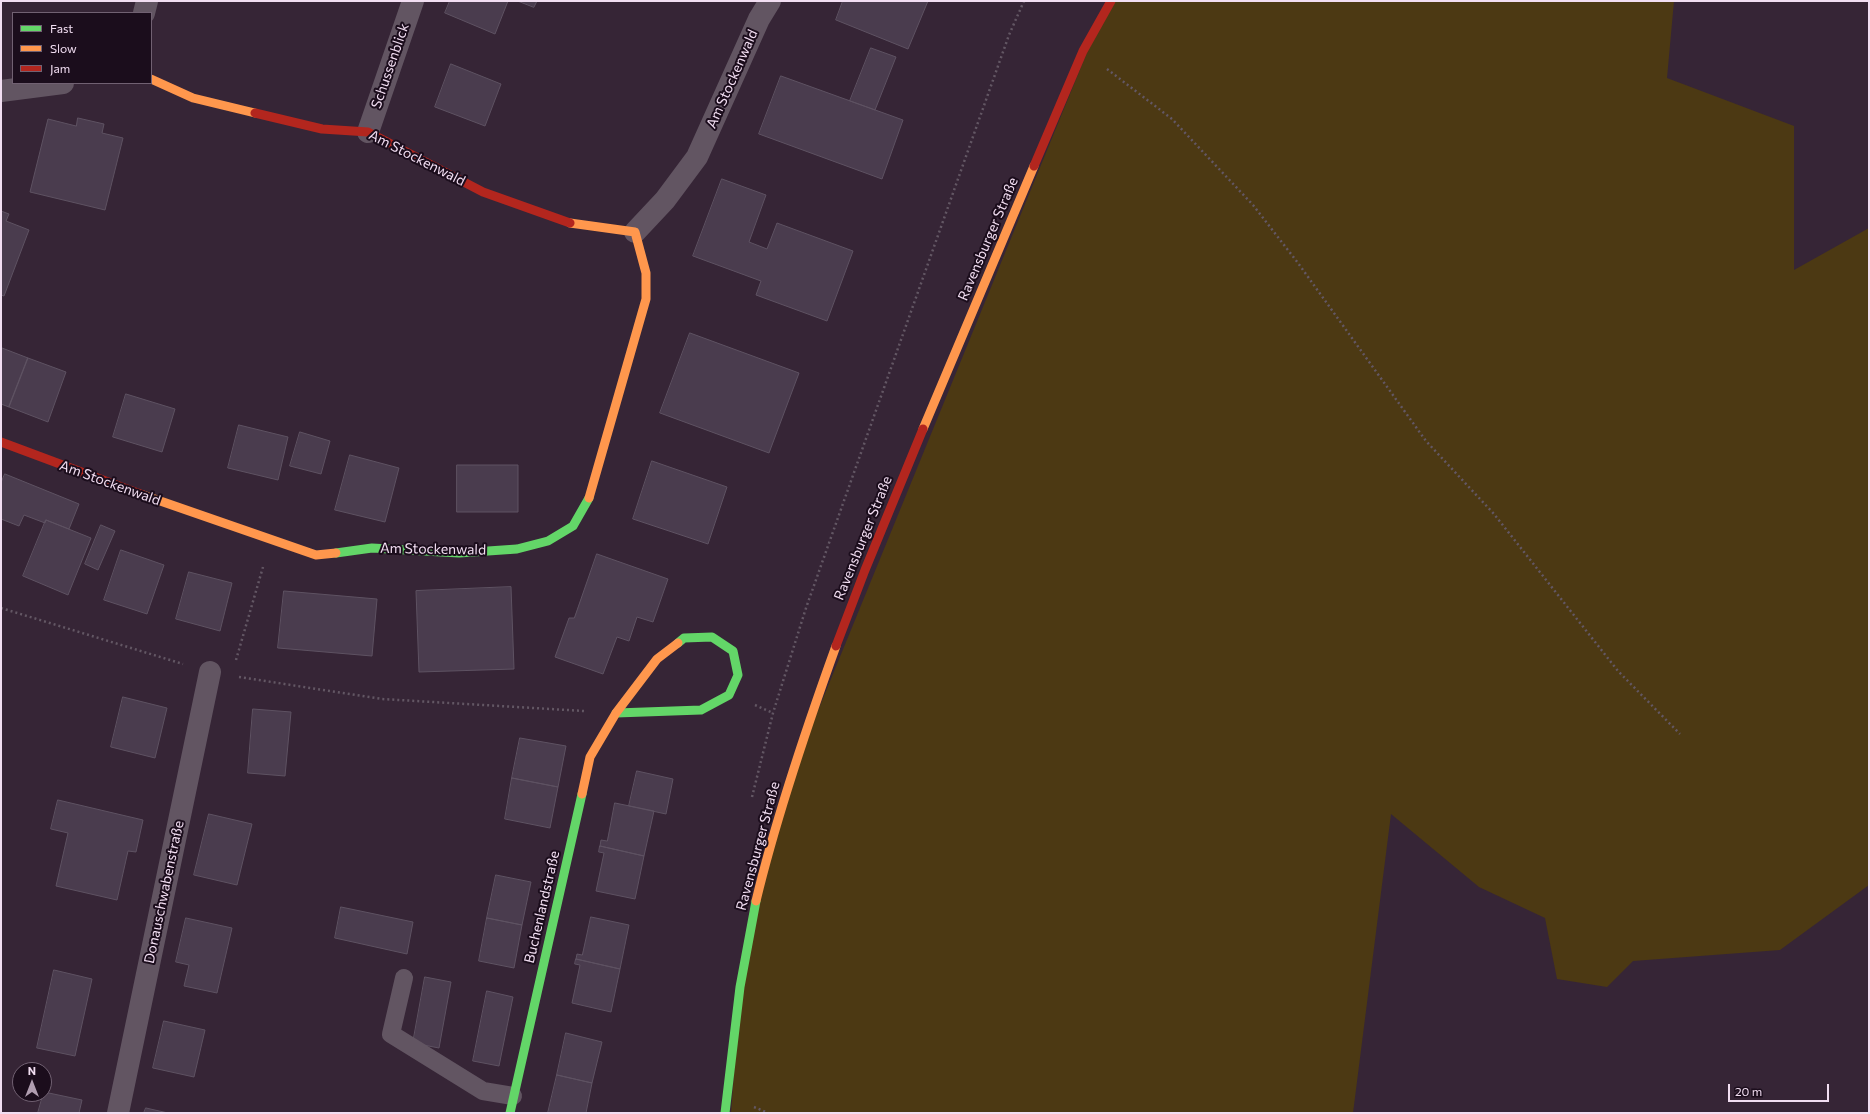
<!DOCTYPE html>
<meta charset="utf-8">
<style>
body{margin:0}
#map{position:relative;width:1870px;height:1114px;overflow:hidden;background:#362536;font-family:Commissioner,sans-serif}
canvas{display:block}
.frame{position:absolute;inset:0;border:2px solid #f2def2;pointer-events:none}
.legend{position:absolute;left:12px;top:12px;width:140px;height:72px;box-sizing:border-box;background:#1b0d1c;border:1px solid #716172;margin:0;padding:5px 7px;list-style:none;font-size:12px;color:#f2def2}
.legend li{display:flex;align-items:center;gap:8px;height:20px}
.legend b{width:20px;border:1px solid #716172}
.north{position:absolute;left:12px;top:1062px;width:40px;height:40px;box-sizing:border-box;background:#1b0d1c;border:1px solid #716172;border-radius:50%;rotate:0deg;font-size:11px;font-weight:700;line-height:16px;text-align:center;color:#f2def2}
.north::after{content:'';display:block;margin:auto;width:14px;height:18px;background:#b09db0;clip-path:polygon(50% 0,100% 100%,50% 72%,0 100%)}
.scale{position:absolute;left:1728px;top:1084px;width:101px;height:18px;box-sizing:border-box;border:2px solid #f2def2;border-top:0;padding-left:5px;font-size:12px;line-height:14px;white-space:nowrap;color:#f2def2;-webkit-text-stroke:3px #1b0d1c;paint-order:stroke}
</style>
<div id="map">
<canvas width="1870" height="1114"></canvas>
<div class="frame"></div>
<ul class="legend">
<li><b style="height:5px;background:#63d668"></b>Fast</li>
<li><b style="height:5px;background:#ff974d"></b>Slow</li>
<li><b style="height:5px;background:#b3261e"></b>Jam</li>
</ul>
<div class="north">N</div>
<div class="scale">20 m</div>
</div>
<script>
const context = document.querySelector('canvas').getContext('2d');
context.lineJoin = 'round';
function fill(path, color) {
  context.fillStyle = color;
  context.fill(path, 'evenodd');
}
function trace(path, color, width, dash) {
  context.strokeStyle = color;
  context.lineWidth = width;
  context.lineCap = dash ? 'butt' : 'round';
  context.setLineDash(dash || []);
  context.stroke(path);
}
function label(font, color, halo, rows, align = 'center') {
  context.font = font + ' Commissioner,sans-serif';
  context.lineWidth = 4;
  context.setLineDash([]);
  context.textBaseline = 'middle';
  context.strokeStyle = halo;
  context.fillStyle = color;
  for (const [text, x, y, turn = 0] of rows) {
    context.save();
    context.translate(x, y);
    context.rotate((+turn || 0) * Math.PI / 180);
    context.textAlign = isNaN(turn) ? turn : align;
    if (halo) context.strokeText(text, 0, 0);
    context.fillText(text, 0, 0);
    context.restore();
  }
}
fill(new Path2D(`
 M1108,1h566l-7,77 127,48v144l75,-42v657l-89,65 -147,11 -26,26 -50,-8 -12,-61 -66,-31 -88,-73 -38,299h-622l11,-144 46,-185z`), '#4c3913');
const building = new Path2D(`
 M450,1h58l-13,33 -50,-21z
 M518,1h19l-3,6z
 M843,1h85l-20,48 -72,-29z
 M871,48l25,9 -21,53 -25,-9z
 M451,64l50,20 -16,42 -50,-19z
 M781,76l122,44 -21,59 -123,-45z
 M78,118l26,6 -2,9 21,5 -18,72 -75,-18 18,-73 28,7z
 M722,179l44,16 -17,47 18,7 10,-26 76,28 -26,70 -71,-26 5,-14 -68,-25z
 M1,211l8,3 -3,7 23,9 -25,66 -3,-1z
 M690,333l109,40 -30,80 -109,-40z
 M2,348l26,10 -19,49 -8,-3z
 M28,358l38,14 -18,50 -39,-15z
 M126,394l49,15 -13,43 -49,-15z
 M239,425l49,12 -10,43 -50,-12z
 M300,432l30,9 -9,33 -31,-8z
 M350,455l49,13 -14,54 -50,-12z
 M652,461l75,26 -19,57 -75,-25z
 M457,465h61v47h-61z
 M5,474l74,30 -10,25 -23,-9 -1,3 -21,-8 -5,11 -18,-7v-36z
 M46,520l45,18 -23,57 -45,-19z
 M101,525l14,6 -17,39 -13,-6z
 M121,550l43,15 -17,49 -43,-14z
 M597,554l71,25 -15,43 -16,-5 -8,24 -12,-4 -14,37 -48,-17 14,-39h5z
 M189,572l43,11 -12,48 -44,-12z
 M511,587l3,82 -95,3 -3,-81z
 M284,591l93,8 -5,57 -94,-8z
 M123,697l44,11 -12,50 -44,-11z
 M253,709l38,3 -6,64 -37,-3z
 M520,738l46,8 -8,41 -46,-9z
 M637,771l36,8 -7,35 -37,-8z
 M512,778l46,9 -8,41 -45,-9z
 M58,800l85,20 -7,32 -8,-1 -11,49 -61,-14 12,-53 -17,-4z
 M615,803l39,8 -10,45 -44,-10 1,-6 6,1z
 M209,814l43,10 -15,61 -43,-10z
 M600,846l44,10 -9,43 -39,-8 8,-38 -5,-1z
 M496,875l35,7 -9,43 -35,-7z
 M341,907l72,15 -6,32 -72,-16z
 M591,917l38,8 -9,44 -44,-10 1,-5 5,1z
 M186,918l46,10 -15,65 -33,-7 5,-21 -13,-3z
 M487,918l35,7 -8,43 -35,-7z
 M576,959l44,10 -9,43 -39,-9 8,-38 -5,-1z
 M54,970l38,9 -17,77 -38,-8z
 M425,977l26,5 -12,66 -26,-5z
 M487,991l26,6 -14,69 -26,-5z
 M164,1021l41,9 -11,47 -41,-9z
 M566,1033l36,9 -10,41 -35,-8z
 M557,1075l35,8 -6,30h-38z
 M44,1092l38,8 -3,13h-41z
 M146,1108l22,5h-24z`);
fill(building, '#4a3c4e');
trace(building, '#5e5262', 1);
trace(new Path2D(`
 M1107,69l65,50 81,86 45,58 128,178 68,73 124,157 62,63
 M1,608l182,56
 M236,660l27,-93
 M239,677l143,22 202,12
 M755,705l18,8
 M752,797l21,-84 33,-105 203,-573 15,-34
 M754,1107l14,6`), '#635764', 2.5, [2, 3]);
trace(new Path2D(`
 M404,978l-13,56 92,57 30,5`), '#625562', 18);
trace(new Path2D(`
 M144,13l3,-12
 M1,91l62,-8
 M368,132l45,-131
 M635,232l30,-32 32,-43 62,-138 11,-18
 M118,1113l92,-441`), '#625562', 22);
trace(new Path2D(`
 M336,553l36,-5 87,5 58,-4 31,-8 25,-15 16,-28
 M616,713l85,-3 28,-15 9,-20 -5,-24 -21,-14 -28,1 -6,5
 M510,1113l72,-319
 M725,1113l15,-126 16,-86`), '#63d668', 9);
trace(new Path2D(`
 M151,79l42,19 62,15
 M570,223l65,9 11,41v26l-57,199
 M923,429l111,-263
 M143,495l173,60 20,-2
 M582,794l8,-37 26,-44 41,-54 21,-16
 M756,901c21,-87 50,-172 80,-255`), '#ff974d', 9);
trace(new Path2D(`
 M255,113l67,16 46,3 115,60 87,31
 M1034,166l49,-115 28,-50
 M1,442l142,53
 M836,646l29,-76 58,-141`), '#b3261e', 9);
label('14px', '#f2def2', '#1b0d1c', [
 ["Schussenblick",390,66,-71],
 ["Am Stockenwald",732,79,-66],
 ["Am Stockenwald",417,158,27],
 ["Ravensburger Straße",988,239,-67],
 ["Am Stockenwald",110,483,20],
 ["Ravensburger Straße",863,538,-68],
 ["Am Stockenwald",433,549,1],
 ["Ravensburger Straße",758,846,-75],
 ["Donauschwabenstraße",164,892,-78],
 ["Buchenlandstraße",542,907,-77]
]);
</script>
